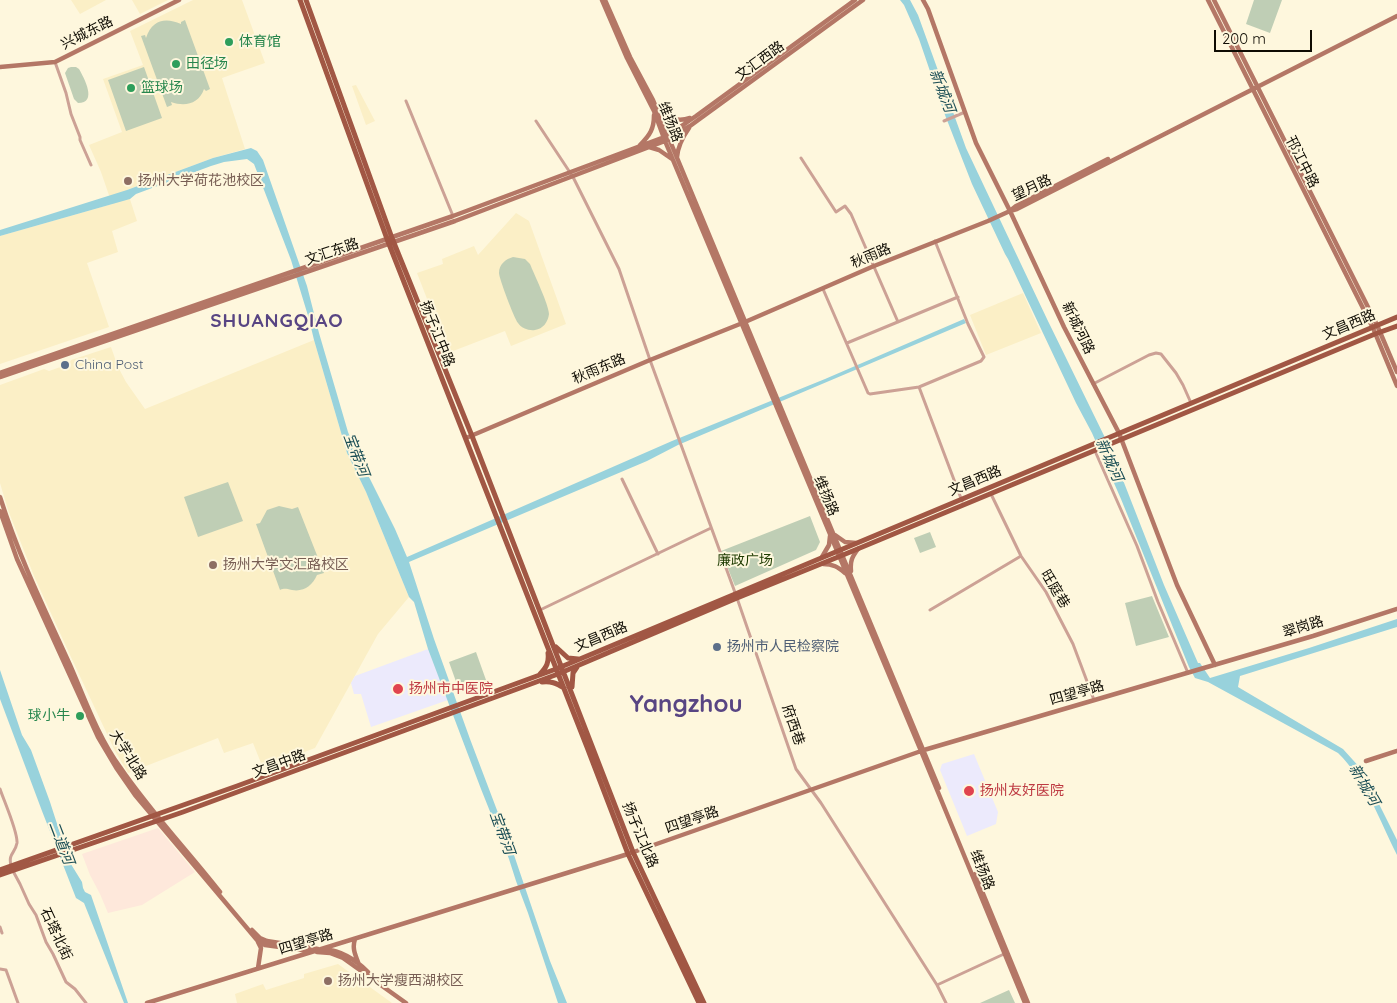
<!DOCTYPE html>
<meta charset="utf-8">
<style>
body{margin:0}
#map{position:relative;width:1397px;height:1003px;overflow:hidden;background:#fef7dd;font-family:Quicksand,sans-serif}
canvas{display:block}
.scale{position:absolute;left:1214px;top:30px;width:98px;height:22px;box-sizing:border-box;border:2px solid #0f0c03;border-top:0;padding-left:6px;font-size:15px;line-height:18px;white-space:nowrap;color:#0f0c03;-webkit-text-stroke:4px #fef7dd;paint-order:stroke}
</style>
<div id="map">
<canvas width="1397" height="1003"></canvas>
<div class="scale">200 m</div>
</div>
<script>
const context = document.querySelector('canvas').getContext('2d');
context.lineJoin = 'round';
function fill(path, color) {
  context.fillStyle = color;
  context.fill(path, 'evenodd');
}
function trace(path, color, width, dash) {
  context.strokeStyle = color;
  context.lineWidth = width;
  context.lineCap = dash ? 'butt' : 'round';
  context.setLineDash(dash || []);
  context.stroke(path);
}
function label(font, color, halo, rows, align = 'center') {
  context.font = font + ' Quicksand,"Noto Sans SC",sans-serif';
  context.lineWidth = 4;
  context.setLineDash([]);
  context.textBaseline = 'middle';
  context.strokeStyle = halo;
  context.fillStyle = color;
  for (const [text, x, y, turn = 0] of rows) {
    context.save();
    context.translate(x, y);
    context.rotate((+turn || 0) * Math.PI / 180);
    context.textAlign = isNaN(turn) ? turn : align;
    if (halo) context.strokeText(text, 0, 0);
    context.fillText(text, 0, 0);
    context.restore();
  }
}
fill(new Path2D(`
 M158,828l37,44 -53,33 -34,8 -8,-19 -10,-19 -8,-21z`), '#fee8db');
fill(new Path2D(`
 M71,0h35l-26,14z
 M132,0h36l-28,14z
 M193,0h49l23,63 -43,15 23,71 -32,9 -86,32 10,31 -25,10 6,21 -31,11 22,64 -109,37v-128l112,-32 -11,-32 -12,-27 33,-13 -19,-53 40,-14 -13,-34z
 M356,85l19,36 -9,4 -14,-39z
 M516,213l13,8 37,103 -55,22 -6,-15 -57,22 -31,-80 26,-9 -1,-5 32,-13 4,9z
 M1023,293l18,40 -55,22 -16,-40z
 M314,340l33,113 19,39 43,105 -31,37 -63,114 -52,20 -10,-25 -29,10 -6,-15 -90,35 -13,-22 -45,-96 -36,-79 -26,-66 -8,-27v-98l44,-16 5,2 20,-7 2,-4 40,-13 7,20 8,15 19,27z
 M338,964l54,39h-155l-2,-9 28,-10 3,6 38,-12v-4z`), '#fbefc6');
fill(new Path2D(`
 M428,649l20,51 -77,27 -10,-33h-7l-3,-11 4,-7z
 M974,754l24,58 -2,12 -29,12 -27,-66 2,-6z`), '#eceafc');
fill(new Path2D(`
 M1254,0h28l-12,33 -24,-9z
 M185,20l25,69 -4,2 -2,-2c-5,15 -19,18 -33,13l1,3 -5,2 -26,-71 4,-1 1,3c6,-18 19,-21 35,-14v-2z
 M71,67h5l3,2c5,9 19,34 -1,34l-4,-4 -9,-26 3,-5z
 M144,67l18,51 -36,13 -18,-51z
 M513,257l12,2 5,5c4,10 19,41 19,50 -1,8 -6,15 -14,16 -6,1 -14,-2 -17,-7 -4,-5 -19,-45 -19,-50 0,-9 7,-14 14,-16z
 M228,482l15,39 -45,16 -14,-40z
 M279,506l13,3 6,-2 26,66 -7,2c-5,11 -13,17 -25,15 -6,-1 -7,-2 -12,0l-24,-66 4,-1 7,-13z
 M810,516l10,26 -4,8 -81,36 -14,-35z
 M930,532l6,15 -16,6 -6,-15z
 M1152,596l17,41 -33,9 -11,-43z
 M476,652l10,28 -27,10 -10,-28z
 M1009,990l6,13h-35z`), '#bfceb5');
fill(new Path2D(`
 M900,0h10l8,15 48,133 81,171 65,133 52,133 34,78h2l10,15 99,-30 88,-29v8l-157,49 -2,11 105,62 19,21 35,70v15c-17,-34 -32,-76 -59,-102l-130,-71 -13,-4 -6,-11 -68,-168 -29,-66 -16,-30 -68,-144 -3,-5 -33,-70 -27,-69 -26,-76 -15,-34z
 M251,148l6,3 6,9 44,126 12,47 29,99 8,19 39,78 12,28 265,-116 153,-62 139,-60 2,4 -288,122 -31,16 -238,101 25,77 36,100 44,116 36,106 17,42h-9l-30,-90 -12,-32 -7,-22 -28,-70 -53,-140 -14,-47 -5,-5 -43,-105 -19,-39 -33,-113 -5,-21 -18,-59 -37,-96 -7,-5 -23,3 -13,4 -75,28 -6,5 -130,37v-6l127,-40 86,-32z
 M0,670l22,65 9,15 19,52 19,59 13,21 1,6 2,4 6,3 37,108h-4l-40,-100 -8,-5 -34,-87 -42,-112z`), '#98d2dc');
trace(new Path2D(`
 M55,62l11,31 5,21 9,23v3l11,25
 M406,101l47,115
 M536,121l37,56 46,92 31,91 87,238 59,171 25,34 116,182
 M944,121l21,-9
 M801,158l35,54 9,-6 6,8 47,108
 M823,289l45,104 2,1 49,-7 62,-26 3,-4 -16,-33 -33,-83
 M847,343l111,-46
 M1093,384l56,-29 7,-2 5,1 15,19 7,12 8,18
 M919,387l43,114
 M1095,451l42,95 21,56 30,71
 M622,479l36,75
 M991,494l30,62 25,36 27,52 21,56
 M540,610l171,-82
 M930,610l91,-54
 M0,789c4,12 18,43 17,54 -2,11 -9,10 -6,23
 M13,871l7,13 9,20 7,11 10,27 7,12 13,28 9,7 11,14
 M0,927l2,6
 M0,969l6,1 12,33
 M946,1003l-9,-18 67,-31`), '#cca195', 3);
trace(new Path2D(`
 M602,0l25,58 27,53 11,30 256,610 104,252
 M605,0l25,57 23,43 286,688
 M923,0l5,9 48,134 34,68 54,116 55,106 58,152 38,80
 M1208,0l165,328 24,58
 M1214,0l163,325 20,47
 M0,67l55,-5 124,-62
 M658,111c10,8 20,11 32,7
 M640,145c10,-10 14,-16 14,-30
 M649,147l10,3 13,9
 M677,157c1,-11 5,-19 12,-29
 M1011,210l5,-4 92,-47
 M0,373l453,-157 214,-80 29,-20 159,-116
 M0,377l455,-156 210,-80 25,-15 173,-126
 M466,438l184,-78 95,-38 129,-56 114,-45 22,-10 7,-2 380,-193
 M0,497c19,60 44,111 70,168 15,34 28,72 50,102 30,44 67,83 100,125
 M0,511l17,48 81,178 19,32 18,26 122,145 8,5 44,6
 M835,535l10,7 11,1
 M822,557l7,-12 1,-9
 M823,564c10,0 15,3 22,9
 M851,571c-1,-10 1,-14 7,-22
 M1366,761l31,-10
 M975,874l53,129
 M252,930l8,8 7,3 51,8
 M355,939c-3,9 0,15 3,23
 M258,942l3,6 -3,20
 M325,949c18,2 31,11 43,23
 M317,952l13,1 13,5 63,45
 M147,1003l481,-149 296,-104 389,-114 84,-27`), '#b47766', 4.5);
trace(new Path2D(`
 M300,0l87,239 200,508 41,107 71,149
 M306,0l86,238 80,198 161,416 71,151
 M556,647l12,11 10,1
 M540,674c7,-7 9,-12 8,-21
 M542,682c9,-1 14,1 22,6
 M572,687l1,-14 4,-6
 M0,870l237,-84 319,-117 841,-352
 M0,875l183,-63 375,-138 179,-76 106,-43 532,-221 22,-8`), '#a15744', 5);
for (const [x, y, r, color] of [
 [229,42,5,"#2e9e5b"],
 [176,64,5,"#2e9e5b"],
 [131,88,5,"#2e9e5b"],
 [128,181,5,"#8d6e63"],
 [65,365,5,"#5c6f8a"],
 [213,565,5,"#8d6e63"],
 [717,647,5,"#5c6f8a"],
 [398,689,6,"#e0444e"],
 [80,716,5,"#2e9e5b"],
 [969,791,6,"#e0444e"],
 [328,981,5,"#8d6e63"]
]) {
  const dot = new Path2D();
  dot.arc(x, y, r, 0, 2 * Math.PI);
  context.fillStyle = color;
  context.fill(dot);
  trace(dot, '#fef7dd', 2);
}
label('14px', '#0f0c03', '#fef7dd', [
 ["兴城东路",87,33,-27],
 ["文汇西路",760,61,-36],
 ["维扬路",670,122,68],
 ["邗江中路",1302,162,63],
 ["望月路",1032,188,-25],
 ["文汇东路",332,252,-19],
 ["秋雨路",871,256,-23],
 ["文昌西路",1349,325,-23],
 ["新城河路",1078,328,64],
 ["扬子江中路",437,334,68],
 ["秋雨东路",599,369,-23],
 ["文昌西路",975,481,-23],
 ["维扬路",826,496,67],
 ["旺庭巷",1055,589,59],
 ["翠岗路",1303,627,-17],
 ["文昌西路",601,637,-23],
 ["四望亭路",1077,693,-16],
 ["府西巷",793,725,71],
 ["大学北路",128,755,58],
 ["文昌中路",279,764,-20],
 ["四望亭路",692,820,-19],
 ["扬子江北路",640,835,67],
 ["维扬路",982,870,68],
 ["石塔北街",56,934,65],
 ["四望亭路",306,942,-17]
]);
label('14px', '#27864d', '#fef7dd', [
 ["体育馆",239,42],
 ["田径场",186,64],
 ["篮球场",141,88],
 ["球小牛",70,716,"right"]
], 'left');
label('14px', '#785e54', '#fef7dd', [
 ["扬州大学荷花池校区",138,181],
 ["扬州大学文汇路校区",223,565],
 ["扬州大学瘦西湖校区",338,981]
], 'left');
label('14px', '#4e5e75', '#fef7dd', [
 ["China Post",75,365],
 ["扬州市人民检察院",727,647]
], 'left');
label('14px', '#1e3b00', '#fef7dd', [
 ["廉政广场",745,561]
]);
label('14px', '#be3a42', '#fef7dd', [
 ["扬州市中医院",409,689],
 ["扬州友好医院",980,791]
], 'left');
label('italic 15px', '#1c4f56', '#fef7dd', [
 ["新城河",942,91,69],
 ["宝带河",356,455,69],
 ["新城河",1109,460,66],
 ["新城河",1364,785,60],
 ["宝带河",502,833,70],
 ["二道河",61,843,69]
]);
context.letterSpacing = '1px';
label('bold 19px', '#584583', '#fef7dd', [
 ["SHUANGQIAO",277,321]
]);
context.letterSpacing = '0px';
label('bold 24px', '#584583', '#fef7dd', [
 ["Yangzhou",686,705]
]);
</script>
